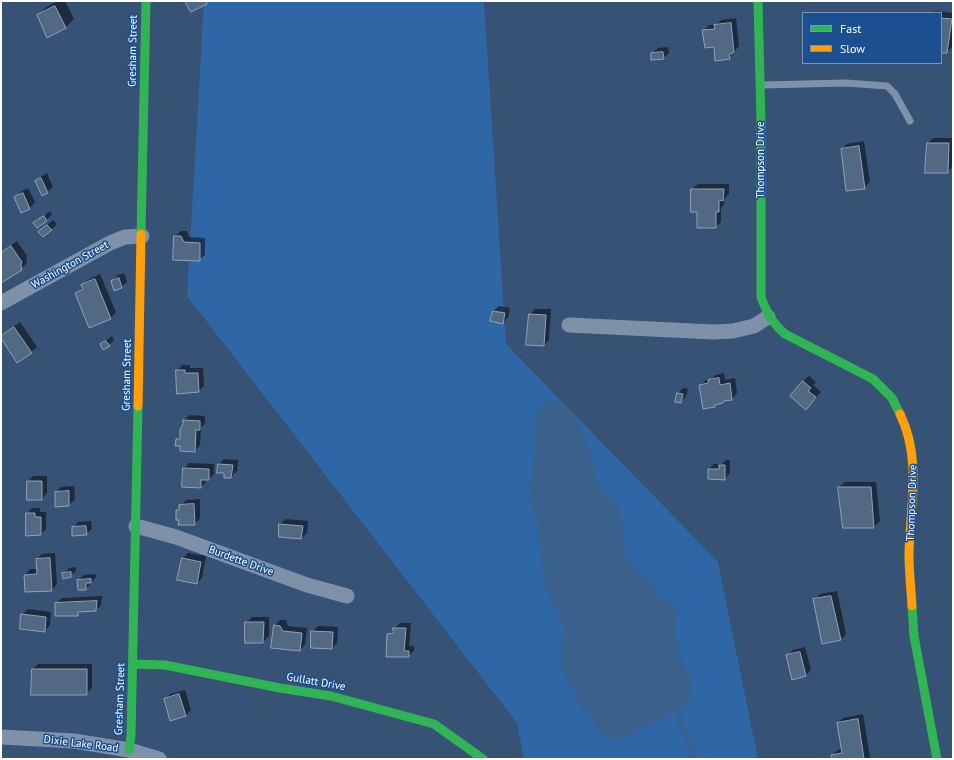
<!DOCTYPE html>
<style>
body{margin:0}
#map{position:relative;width:954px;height:760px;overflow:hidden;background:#365274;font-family:"PT Sans",sans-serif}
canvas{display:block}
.frame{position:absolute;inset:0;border:2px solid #fff;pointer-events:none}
.legend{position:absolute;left:802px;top:12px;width:140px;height:52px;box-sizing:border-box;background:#1b4f8f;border:1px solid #7695bc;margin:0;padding:5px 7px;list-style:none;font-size:12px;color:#fff}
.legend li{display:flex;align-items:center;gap:8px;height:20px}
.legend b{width:20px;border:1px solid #7695bc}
</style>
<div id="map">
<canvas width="954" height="760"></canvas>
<div class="frame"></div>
<ul class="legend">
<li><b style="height:5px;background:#30b455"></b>Fast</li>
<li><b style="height:5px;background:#ff9f0a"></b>Slow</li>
</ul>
</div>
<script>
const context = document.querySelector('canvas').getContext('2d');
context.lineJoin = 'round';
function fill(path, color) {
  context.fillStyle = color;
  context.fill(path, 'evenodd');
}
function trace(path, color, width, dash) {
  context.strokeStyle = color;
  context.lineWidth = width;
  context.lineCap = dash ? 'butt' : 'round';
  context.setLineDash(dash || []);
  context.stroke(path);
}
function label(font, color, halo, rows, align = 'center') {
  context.font = font + ' "PT Sans",sans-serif';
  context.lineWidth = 3;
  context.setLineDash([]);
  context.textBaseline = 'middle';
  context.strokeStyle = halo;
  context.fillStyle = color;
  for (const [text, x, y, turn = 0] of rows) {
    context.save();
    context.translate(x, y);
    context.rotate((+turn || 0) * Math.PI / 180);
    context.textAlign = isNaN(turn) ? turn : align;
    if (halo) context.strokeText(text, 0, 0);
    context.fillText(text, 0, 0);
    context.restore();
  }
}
fill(new Path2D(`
 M204,1h280l22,343 212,218 40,197h-234l-7,-36 -330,-427z`), '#2f66a5');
fill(new Path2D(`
 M549,400l14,3 8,8 12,20 16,54 7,10 8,6 7,18 2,28 4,12 11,13 14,11 4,11 6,6 10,4 5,4c-1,17 -2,31 2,48 2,7 8,13 10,19 2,6 3,15 1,21 -5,14 -35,26 -48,32 -18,10 -25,16 -44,3l-33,-53 -4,-16 3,-37 -13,-24 -10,-32 -3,-44 -8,-22 -1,-19 4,-12 2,-49 6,-17z`), '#3b618d');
fill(new Path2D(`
 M58,1h7l9,18 -8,8 -18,9 -10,-21 8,-8z
 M935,11l18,2 -1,34 -5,5h-6v-39h-8z
 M823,12h15l-15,1z
 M736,18l3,28 -10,12 -15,-12 -11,-15 6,-6h7l5,-5z
 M668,47l1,6 -6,5 -11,-5 6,-5z
 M933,138h20v28l-6,6 -19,-29z
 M864,141l6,41 -6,6 -22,-39 5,-5z
 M47,173l6,14 -6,5 -11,-11 6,-5z
 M698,184h31v10l-5,5v6l-3,3v14l-6,5 -17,-16 -6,-22z
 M28,188l7,14 -5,6 -8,4 -7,-14 5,-6z
 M50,211l2,4 -6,5 -11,4z
 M53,220l4,4 -6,6 -6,-3z
 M181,231h6l2,6 16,1v17l-6,5 -24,-24z
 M17,241l10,15 -1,3 1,4 -6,6 -20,13v-29z
 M124,273l3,9 -6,5 -9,-6 6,-6z
 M100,274l16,38 -5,6 -35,-25 7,-6 -1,-2 6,-5z
 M499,306l11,2 -2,9 -5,6 -10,-12z
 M535,309h16l-2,31 -5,5 -14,-31z
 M20,322l17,25 -6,5 -30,-15 6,-6z
 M112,336l2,4 -5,5 -8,-1z
 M182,365h8v3h13l1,18 -6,5 -21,-20z
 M724,373l1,7 10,-2 2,15 -5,6 -7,1 -2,3h-6l-3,4 -14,-21 6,-6 5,-1 4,-4z
 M809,376l7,6 -3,3 8,7 -15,16 -3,-27z
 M683,388l5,1 -2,7 -5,6 -3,-8z
 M190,415l15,1v7l-4,5 -1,17 -5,6 -14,-6 -4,-6 4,-3 3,-16z
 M224,459l14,1 -1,11 -6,6 -6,-4 -6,-9z
 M726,460h4v13l-5,6 -16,-10 5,-5h8z
 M189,463l25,1v10l-5,5h-3v3l-5,5 -17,-18z
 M33,476h14v17l-5,6 -14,-18z
 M845,482h31l4,39 -6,6h-30l-5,-40z
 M74,486l1,13 -6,6h-13v-12l5,-6z
 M200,499v19l-5,6 -18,-5v-9l9,-10z
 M32,508h8v4h6v17l-5,5 -14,-20z
 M286,519l22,2 -1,12 -6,5 -21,-2v-12z
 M91,521l1,8 -6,5 -13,-6 5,-6z
 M55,553l2,31 -5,6 -27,-15 5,-6h8l-1,-10 5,-5z
 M188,553l18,3 -4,22 -5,5 -14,-25z
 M76,567v4l-6,5 -7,-2 6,-6z
 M96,574v3l-10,12h-7l-1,-9 6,-5z
 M837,591l9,43 -5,6 -27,-40 6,-6z
 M102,596l-1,9 -5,5 -15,1 -4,4 -21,-12 6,-5z
 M28,609l23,3 -1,13 -5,6 -23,-16z
 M252,617h17v19l-6,6h-17v-19z
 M280,620h6l2,6 19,2 -2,17 -5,5 -25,-25z
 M400,623h11l-2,23h5v5l-6,5 -20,-21z
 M318,626l20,1 -1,16 -5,5 -20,-16z
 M805,647l6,23 -5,5 -13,4 -6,-23 6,-6z
 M38,664h54v24l-6,6 -54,-24z
 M185,690l6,20 -5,5 -21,-16 5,-5z
 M863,714l7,43 -1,2h-36l-1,-4 6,-5 4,-1 -4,-26 5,-5z`), '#0007');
trace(new Path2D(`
 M676,710l19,49`), '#3b618d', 4);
const building = new Path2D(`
 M185,1h21l1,3 -16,8z
 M55,6l11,22 -19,10 -10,-23z
 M941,18l11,1 -5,34h-6z
 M731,23l3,29 -5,3 1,4 -15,2 -1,-14 -9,1 -3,-18 13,-1 -1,-4z
 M663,52l1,7 -13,1v-7z
 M927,143h22l-1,30h-23z
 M859,146l6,43 -19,2 -5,-42z
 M41,178l7,15 -6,3 -7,-15z
 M691,189h33l-1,12 -4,-1v12h-3v16h-19v-16h-6z
 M23,193l7,16 -9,4 -7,-16z
 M44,216l3,5 -10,7 -4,-5z
 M47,225l5,5 -9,7 -5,-5z
 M174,236h7l3,6 16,1v18l-27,-1z
 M11,246l11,16 -1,3 1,5 -21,13v-30z
 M119,278l3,10 -8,3 -3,-10z
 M95,279l16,40 -22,9 -14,-35 8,-4 -2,-4z
 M493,311l12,2 -2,11 -13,-3z
 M529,314l17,1 -2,31 -18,-1z
 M14,327l18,26 -15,10 -16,-25v-2z
 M106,341l4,5 -7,4 -3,-6z
 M176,370h9v3h13l1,19 -22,2z
 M719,378l1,7 10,-2 2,17 -8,1 -1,2 -8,2v2l-12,2 -4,-24 9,-2v-3z
 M803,381l8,7 -3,3 8,6 -10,13 -16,-14z
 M677,393l6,1 -2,9 -6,-1z
 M183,420l17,1v9h-4l-1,22 -15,-1v-5h-5l1,-7h4v-9l3,-6z
 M218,464l15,1 -2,13h-7v-5h-7z
 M719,465h6v15l-17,-1v-10h11z
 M183,468l26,1v11h-8v8l-19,-1z
 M27,481h15v19h-15z
 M838,487h33l3,41h-31z
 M69,491v15l-14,1v-15z
 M194,504l1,21h-17l1,-5h-3v-10h3v-5z
 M26,513h9v4h6v18l-15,1z
 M279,524l24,2 -2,13 -22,-2z
 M86,526l1,9 -15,1v-9z
 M50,558l2,33 -27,1 -1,-17 13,-1 -1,-15z
 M182,558l19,4 -4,22 -20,-4z
 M71,572v5l-8,2 -1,-6z
 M91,579v4h-5v7h-8l-1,-10z
 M831,596l10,44 -19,4 -9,-45z
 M97,601l-1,10 -18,1v4h-23v-13z
 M21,614l25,3 -1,15 -25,-3z
 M245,622h19l-1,21h-18z
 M274,625l6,1 3,5 19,2 -2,18 -29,-3z
 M393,628h13l-2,23h5v6h-23l1,-23 6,-1z
 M311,631l22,1 -1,17 -21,-1z
 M800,652l6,24 -14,4 -6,-25z
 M32,669h55v26h-56z
 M179,694l7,22 -16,5 -6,-22z
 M858,719l6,40h-32l-1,-4 11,-2 -5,-30z`);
fill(building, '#526984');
trace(building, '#92a2b6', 1);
trace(new Path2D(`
 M762,85l84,-2 41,3 8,8 15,27`), '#7d92a8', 7);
trace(new Path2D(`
 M1,303l109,-60 15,-6 17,-1
 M569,325l144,7 20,-1 21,-5 14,-9
 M136,526l40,11 131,48 40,11
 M1,737l73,4 55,9 30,9`), '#7d92a8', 15);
trace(new Path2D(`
 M758,1l3,121v175c6,16 11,26 24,37l88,45 19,19 8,16
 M141,234l5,-233
 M912,606l2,30 23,123
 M133,664l32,1 115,23 51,8 103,28 49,35
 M129,750l2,-14 7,-330`), '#30b455', 9);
trace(new Path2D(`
 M138,406l3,-172
 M900,414c22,45 10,92 9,140 0,17 2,35 3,52`), '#ff9f0a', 9);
label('11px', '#fff', '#1b4f8f', [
 ["Gresham Street",133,51,-89],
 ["Thompson Drive",761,160,-90],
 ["Washington Street",70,265,-29],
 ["Gresham Street",127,375,-89],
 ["Thompson Drive",912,503,-88],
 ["Burdette Drive",241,561,20],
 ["Gullatt Drive",316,682,10],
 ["Gresham Street",120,699,-88],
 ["Dixie Lake Road",81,744,7]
]);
</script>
